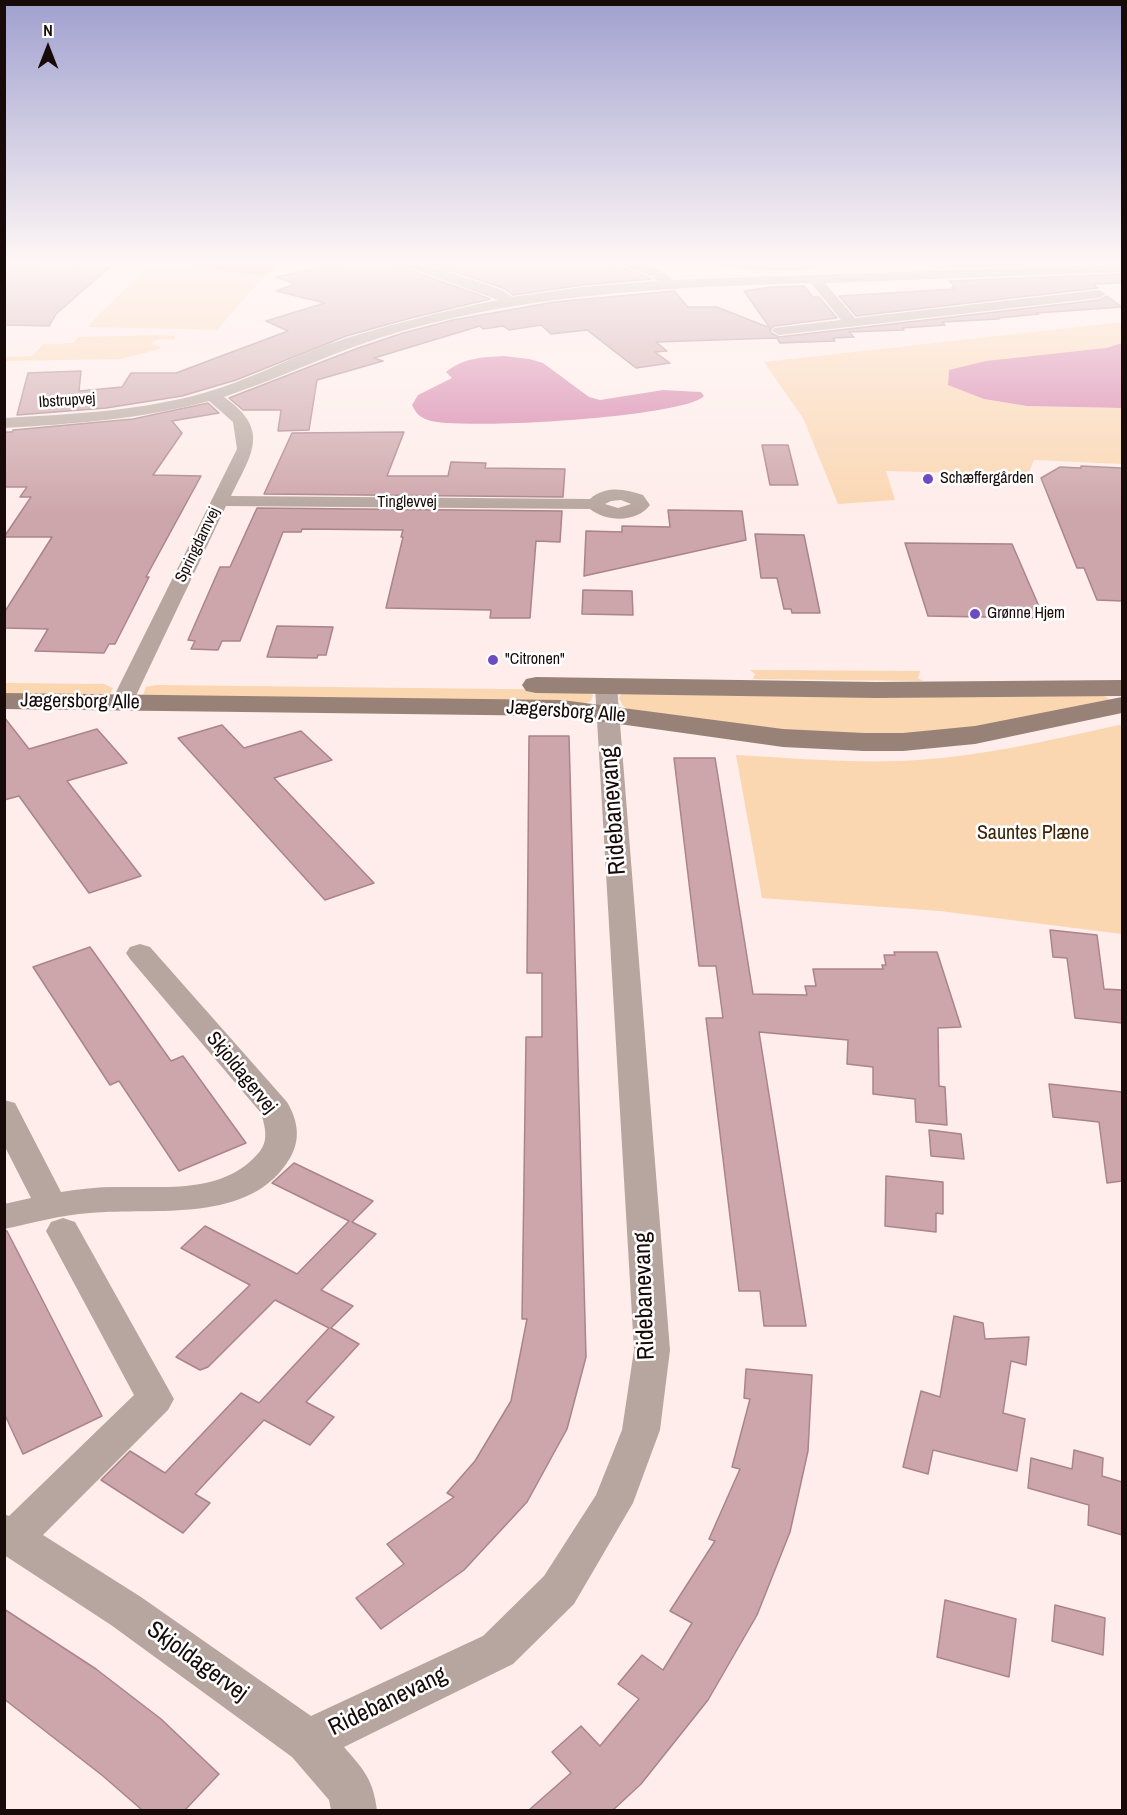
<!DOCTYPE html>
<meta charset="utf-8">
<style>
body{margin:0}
#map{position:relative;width:1127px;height:1815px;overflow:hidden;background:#feedea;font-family:"Archivo Narrow",sans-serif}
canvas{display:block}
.frame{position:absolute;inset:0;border:6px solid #170a08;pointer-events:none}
.north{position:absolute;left:18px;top:18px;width:60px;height:60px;-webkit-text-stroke:4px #fff;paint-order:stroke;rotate:0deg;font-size:16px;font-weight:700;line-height:24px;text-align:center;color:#170a08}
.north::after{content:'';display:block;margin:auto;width:21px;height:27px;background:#170a08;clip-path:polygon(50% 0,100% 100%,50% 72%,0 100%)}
</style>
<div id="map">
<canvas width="1127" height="1815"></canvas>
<div class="frame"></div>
<div class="north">N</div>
</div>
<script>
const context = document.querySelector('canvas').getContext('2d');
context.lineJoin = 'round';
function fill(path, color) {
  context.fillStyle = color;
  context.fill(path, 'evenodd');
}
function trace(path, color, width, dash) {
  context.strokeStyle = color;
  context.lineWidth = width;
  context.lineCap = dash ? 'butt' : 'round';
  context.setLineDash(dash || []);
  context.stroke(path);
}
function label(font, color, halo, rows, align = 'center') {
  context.font = font + ' "Archivo Narrow",sans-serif';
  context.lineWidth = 5;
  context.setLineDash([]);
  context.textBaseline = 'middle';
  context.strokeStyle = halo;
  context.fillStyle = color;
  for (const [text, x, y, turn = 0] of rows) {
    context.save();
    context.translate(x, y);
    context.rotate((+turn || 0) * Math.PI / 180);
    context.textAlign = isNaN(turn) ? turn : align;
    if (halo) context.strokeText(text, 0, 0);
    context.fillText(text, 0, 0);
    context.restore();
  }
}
fill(new Path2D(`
 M5,260l163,2 96,14 -47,54 -130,-3 61,-61 -143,-3z
 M1122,322v21l-16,5 -157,22 -1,14 36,15 43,7 95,2v56l-88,-4 -6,15 -142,-4 9,29 -57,4 -35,-86 -39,-56z
 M162,335l13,1v4l-17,-1 -7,5 10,3 -1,2 -39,10 -116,2v-4l27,-1 11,-12 30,-1 5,-6z
 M750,670l170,1 -2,7 5,3 -170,-2 2,-5z
 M5,683l99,1 9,4 -3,6 -105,3z
 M156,685l429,5 8,5 -2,6 -7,3 -441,-9 3,-8z
 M622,693l482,3 5,3 -1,3 -139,29 -136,6 -201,-26 -9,-5 -4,-8z
 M1119,725l3,1v208l-182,-23 -178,-13 -26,-143c55,3 110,8 165,6 74,-3 146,-20 218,-36z`), '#fad6b1');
fill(new Path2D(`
 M117,260h160l6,2 -19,14 -96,-14z`), '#dd9f5c');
fill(new Path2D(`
 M697,260h128l2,1c-4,2 -9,6 -13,7 -13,5 -103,0 -117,-4z
 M1122,343v65l-95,-2 -43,-7 -36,-14 1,-15 37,-9 120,-13z
 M504,356l25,3 14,4 46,34 11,3 63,-10 38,2 3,4c-18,21 -245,35 -276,24 -9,-3 -12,-7 -16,-15l6,-10 34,-17 -6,-6c17,-14 36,-15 58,-16z`), '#d583aa');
const building = new Path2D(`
 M354,260h40l2,5 94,34 -79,19 -65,18 -110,44 -54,16 -76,12 -89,7 11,-42 53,-2 -2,20 43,-4 9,-14h45l112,-42 -22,-10 59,-18 -49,-12 19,-7 -19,-7z
 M419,260h195l2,5 36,14 -69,6 -70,10 -10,-7z
 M927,260h195v2l-186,6z
 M4,264l106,3 -54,47 -7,12 -45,-1z
 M1122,274v9l-29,1 5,4 -242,28 -17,-20 116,-7 -3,-2 3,-1 -6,-5z
 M804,286l9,11h6l18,21 -63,8 -4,4 1,3 8,4 320,-37 8,-4 15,11 -85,6 2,1 -41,4 1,1 -57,3 3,3 -42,3 1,2 -55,2 5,5 -21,1 2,3 -55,2 -3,-5 -121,4 11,9 -12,1 15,11 -34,5 -49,-38 -36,4 -10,-9 -32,5 -6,-4 -20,3 -3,-3 -106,32 9,3 -66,19 -8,50 -31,1 3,-21h-38l-14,-12 129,-50 45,-15 50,-13 101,-18 120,-11 14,16h29l53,21 -26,-37 27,-4z
 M208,403l11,10 -47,8 10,12 -29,42 48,1 -55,101h3l-34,67h-6l-5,9 -69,-2 13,-22 -44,-1v-15l48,-76h-48l27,-40h-11l7,-10h-23v-55h8l1,-2 120,-11z
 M404,432l-17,44h61l3,-14 35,1 -1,5 80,1 -2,28 -299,-3 28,-61z
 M762,445h26l10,40h-28z
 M1081,466l41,2v133l-25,-1 -13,-32h-7l-36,-90 19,-11 21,1z
 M257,508l305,3 -2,31 -24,-1 -6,77h-40l1,-8 -105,-2 17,-71h-2l2,-7 -101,-1 -1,3h-18l-43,109h-18l-4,9 -27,-1 4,-8 -7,-1 32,-73h10z
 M668,510l74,1 4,29 -162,36 2,-45 36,1v-6l48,1z
 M755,534l49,1 16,78h-28l-1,-4h-7l-7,-31h-16z
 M905,543l107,1 32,74 -116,-2z
 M583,590l49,1 1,24 -51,-1z
 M277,626l56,1 -7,28h-8l-1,3 -50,-1z
 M4,717l25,32 68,-20 30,34 -60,18 74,95 -52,17 -70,-97 -15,4z
 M222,725l22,23 57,-17 31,29 -58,18 100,105 -49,17 -147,-162z
 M529,736h40l17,621 -19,72 -40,73 -63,68 -83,59 -25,-31 48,-34 -17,-20 67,-47 -7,-4 28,-32 36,-60 16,-82h-5l4,-282h16v-64h-15z
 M674,758h41l38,236 54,1 -2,-9h11l-3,-17h70l-1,-4h4l-2,-10h11l-1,-3h43l24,75 -23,1 1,58 6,1 2,38 -31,-3 -1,-23 -42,-5v-27l-26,-3 1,-24 -89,-8 47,294h-42l-4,-35h-21l-33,-273h17l-7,-52h-17z
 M1050,930l47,5 7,54 18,1v33l-47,-5 -8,-60 -14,-1z
 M90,947l81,114 12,-5 63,87 -67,28 -60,-90 -9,4 -77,-118z
 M1049,1084l73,8v89l-15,2 -8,-61 -46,-5z
 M929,1130l32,4 3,25 -33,-3z
 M294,1163l79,38 -21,21 24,12 -55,56 32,16 -22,22 28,16 -53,58 28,15 -24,28 -46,-25 -69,74 15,9 -27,30 -82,-53 29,-29 35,22 76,-80 18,10 70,-75 -54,-28 -67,67 -8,3 -24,-13 74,-72 -69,-37 24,-22 92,48 52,-53 -77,-38z
 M886,1176l57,6v32l-7,-1v19l-51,-6z
 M4,1231h3l95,185 -79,38 -19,-41z
 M954,1316l29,7 2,16 44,-2 -3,28 -15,-4 -8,52 22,6 -8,52 -84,-21 -5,24 -25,-7 18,-76 19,6z
 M746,1369l66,6 -4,76 -18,81 -33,83 -49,85 -67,84 -28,26h-84l42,-37 -19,-21 29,-26 19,20 39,-47 -21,-15 24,-29 21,15 29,-47 -22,-12 45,-70 -6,-2 31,-70 -8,-2 18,-68 -6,-1z
 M1074,1450l29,8 -1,18 20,6v53l-34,-10 1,-20 -61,-17 3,-30 41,11z
 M945,1600l71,19 -7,58 -72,-20z
 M1055,1605l50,13 -2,37 -51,-14z
 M4,1609l92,60 65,50 58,55 -34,36h-43l-39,-34 -99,-77z`);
fill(building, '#cda6ab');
trace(building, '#aa848a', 1.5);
fill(new Path2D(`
 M396,260h17l89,30 10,7 71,-10 75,-6 -7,-5 -34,-13 -1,-3c22,0 40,6 57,20l449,-16v8l-297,11 30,35 244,-28 7,4 -7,4 -320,37 -7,-4 2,-3 67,-8 -30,-37c-138,4 -275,10 -409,48 -61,17 -118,46 -178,66 47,33 28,56 7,99l359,3c15,-14 36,-10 53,-4l7,10c-13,18 -44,17 -60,4l-364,-3 -93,196 -3,5 -8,2 -8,-2 -3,-5 126,-253 -4,-27 -24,-21c-67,18 -136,23 -205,27v-10c68,-4 138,-7 203,-26 41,-12 79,-32 119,-47 56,-19 114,-33 172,-45l-101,-37zM621,500l10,4 -13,4 -13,-4 6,-3z
 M606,679l8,2 3,5 53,664 -10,80 -27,73 -59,101 -61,60 -169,83c20,23 29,32 33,63h-46l-2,-10 -37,-43 -181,-132 -107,-70v-41l5,2 125,-121 -88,-164 5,-9 12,-4 12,4 99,177 -6,11 -125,125 98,62 170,119 172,-80 61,-60 52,-81 26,-65 12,-80 -39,-664 3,-5z
 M140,944l10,3 137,155c11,19 14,37 3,56 -39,67 -136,49 -200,55 -29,2 -57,10 -86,16v-25l27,-6 -27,-53v-45l11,3 46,89c18,-3 36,-5 55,-5 44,-1 93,6 130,-22 21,-17 23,-26 15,-52l-131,-154 -4,-6 4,-6z`), '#b6a69f');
fill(new Path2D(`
 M536,677l340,5 246,-2v16l-246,2 -340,-5 -10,-2 -4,-6 4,-6z
 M4,693l558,7 221,29 81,4h39l72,-7 147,-29v16l-147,31 -72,7h-39l-81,-4 -221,-31 -558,-7z`), '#988277');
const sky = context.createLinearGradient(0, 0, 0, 514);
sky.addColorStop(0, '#a0a0cf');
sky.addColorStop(0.51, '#fff7f6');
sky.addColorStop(1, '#fff7f600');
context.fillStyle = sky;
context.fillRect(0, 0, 1127, 514);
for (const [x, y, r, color] of [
 [928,479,6,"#6e4ac3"],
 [975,614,6,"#6e4ac3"],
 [493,660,6,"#6e4ac3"]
]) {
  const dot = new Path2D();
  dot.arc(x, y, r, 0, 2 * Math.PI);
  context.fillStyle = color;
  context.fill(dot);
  trace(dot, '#fff', 2);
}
label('16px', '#170a08', '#fff', [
 ["Ibstrupvej",67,401,-4],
 ["Tinglevvej",407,503],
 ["Springdamvej",198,545,-64]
]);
label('16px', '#170a08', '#fff', [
 ["Schæffergården",940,479],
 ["Grønne Hjem",987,614],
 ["\"Citronen\"",505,660]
], 'left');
label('20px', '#170a08', '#fff', [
 ["Jægersborg Alle",80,702,1],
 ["Jægersborg Alle",566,712,4],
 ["Skjoldagervej",241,1073,51]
]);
label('20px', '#3c2305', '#fff', [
 ["Sauntes Plæne",1033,834]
]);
label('24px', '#170a08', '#fff', [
 ["Ridebanevang",614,811,-94],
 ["Ridebanevang",645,1296,-92],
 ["Skjoldagervej",197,1662,36],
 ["Ridebanevang",388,1702,-26]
]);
</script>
